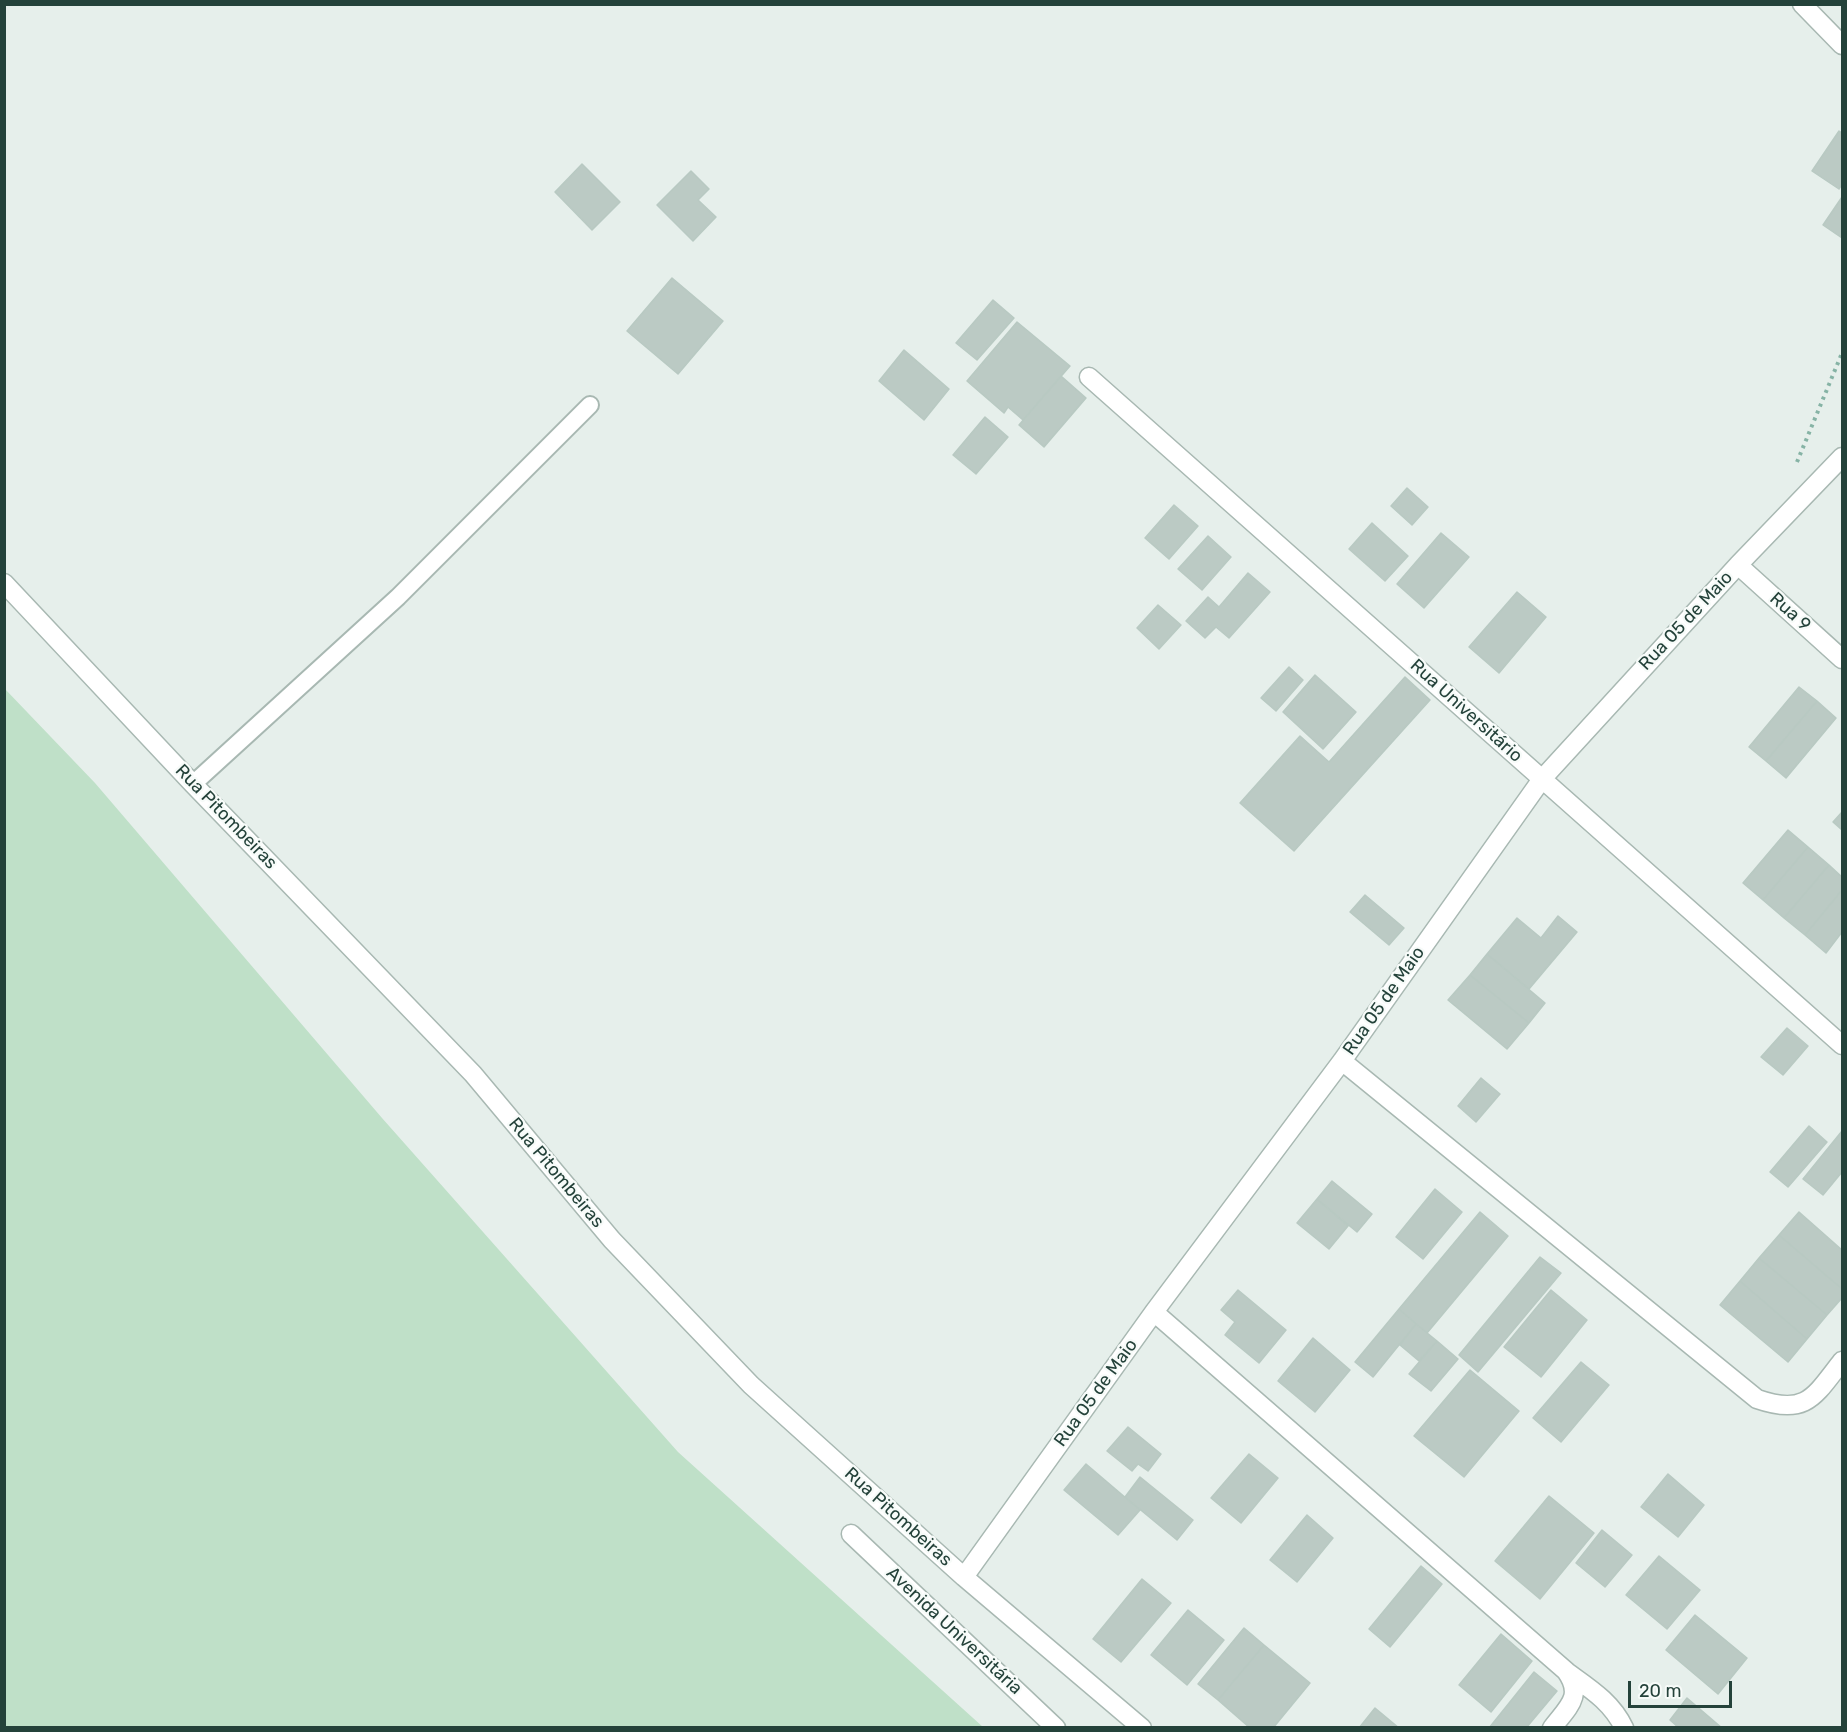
<!DOCTYPE html>
<meta charset="utf-8">
<style>
body{margin:0}
#map{position:relative;width:1847px;height:1732px;overflow:hidden;background:#e6efeb;font-family:Rubik,sans-serif}
canvas{display:block}
.frame{position:absolute;inset:0;border:6px solid #24423a;pointer-events:none}
.scale{position:absolute;left:1628px;top:1681px;width:104px;height:27px;box-sizing:border-box;border:3px solid #24423a;border-top:0;padding-left:8px;font-size:18px;line-height:21px;white-space:nowrap;color:#24423a;-webkit-text-stroke:4px #f7fbf9;paint-order:stroke}
</style>
<div id="map">
<canvas width="1847" height="1732"></canvas>
<div class="frame"></div>
<div class="scale">20 m</div>
</div>
<script>
const context = document.querySelector('canvas').getContext('2d');
context.lineJoin = 'round';
function fill(path, color) {
  context.fillStyle = color;
  context.fill(path, 'evenodd');
}
function trace(path, color, width, dash) {
  context.strokeStyle = color;
  context.lineWidth = width;
  context.lineCap = dash ? 'butt' : 'round';
  context.setLineDash(dash || []);
  context.stroke(path);
}
function label(font, color, halo, rows, align = 'center') {
  context.font = font + ' Rubik,sans-serif';
  context.lineWidth = 4.5;
  context.setLineDash([]);
  context.textBaseline = 'middle';
  context.strokeStyle = halo;
  context.fillStyle = color;
  for (const [text, x, y, turn = 0] of rows) {
    context.save();
    context.translate(x, y);
    context.rotate((+turn || 0) * Math.PI / 180);
    context.textAlign = isNaN(turn) ? turn : align;
    if (halo) context.strokeText(text, 0, 0);
    context.fillText(text, 0, 0);
    context.restore();
  }
}
fill(new Path2D(`
 M5,689l90,94 287,335 296,334 305,275h-978z`), '#bfe0c8');
const building = new Path2D(`
 M1839,131l3,2v51l-3,5 -27,-18z
 M582,164l38,38 -28,28 -37,-38z
 M691,171l18,18 -11,11 18,17 -23,24 -36,-36z
 M1842,197v41l-19,-13z
 M672,278l51,43 -45,53 -51,-43z
 M993,300l21,18 -37,42 -21,-17z
 M1017,322l53,44 -47,54 -15,-13 -4,6 -37,-32z
 M904,350l45,39 -25,31 -45,-39z
 M1061,376l25,22 -42,49 -25,-22z
 M985,417l23,20 -32,37 -23,-19z
 M1407,488l21,19 -16,18 -21,-19z
 M1174,505l24,21 -29,33 -24,-21z
 M1372,523l36,33 -23,25 -36,-32z
 M1441,533l28,24 -45,51 -27,-24z
 M1208,536l23,21 -29,33 -24,-21z
 M1248,573l22,19 -41,46 -13,-11 -11,11 -19,-17 22,-24 11,10z
 M1517,592l29,25 -47,56 -30,-26z
 M1158,605l23,20 -22,24 -22,-21z
 M1289,667l14,13 -27,31 -15,-13z
 M1315,675l41,37 -33,37 -40,-37z
 M1405,677l25,23 -136,151 -54,-48 60,-67 29,26z
 M1799,687l18,14 -51,60 -17,-14z
 M1817,701l19,17 -50,60 -20,-17z
 M1842,812v18l-9,-8z
 M1788,830l20,17 -45,53 -20,-17z
 M1808,847l21,18 -45,53 -21,-18z
 M1829,865l13,12v13l-37,45 -21,-17z
 M1842,890v42l-16,21 -21,-18z
 M1365,895l39,33 -15,17 -39,-33z
 M1558,916l19,16 -48,57 -42,-35 30,-36 24,20z
 M1487,954l58,49 -16,20 -59,-48z
 M1470,975l59,48 -22,26 -59,-49z
 M1787,1028l21,18 -25,29 -22,-18z
 M1481,1078l19,16 -24,28 -18,-16z
 M1809,1126l18,16 -39,45 -18,-15z
 M1842,1131v41l-19,23 -20,-16z
 M1332,1181l40,33 -15,18 -40,-33z
 M1435,1189l27,23 -39,47 -27,-22z
 M1317,1199l31,27 -19,23 -32,-26z
 M1480,1212l28,24 -81,97 -28,-24z
 M1799,1212l43,38v39l-63,-54z
 M1779,1235l63,54v9l-15,17 -68,-57z
 M1540,1257l21,16 -83,99 -19,-17z
 M1759,1258l68,57 -20,24 -67,-58z
 M1740,1281l67,58 -19,23 -68,-57z
 M1238,1290l48,40 -27,33 -34,-28 10,-13 -14,-12z
 M1551,1290l36,30 -46,57 -37,-30z
 M1399,1309l17,15 -43,53 -18,-15z
 M1416,1324l21,17 -18,20 -19,-16z
 M1313,1338l37,32 -35,42 -37,-31z
 M1437,1341l21,18 -27,32 -22,-17z
 M1581,1362l28,23 -48,57 -28,-24z
 M1470,1370l49,41 -55,66 -50,-41z
 M1128,1427l33,27 -13,17 -10,-7 -6,7 -25,-20z
 M1249,1454l29,24 -37,45 -30,-25z
 M1086,1464l54,46 -22,25 -54,-45z
 M1668,1474l36,31 -26,32 -37,-30z
 M1140,1477l53,43 -16,20 -52,-43z
 M1549,1496l45,37 -54,66 -45,-38z
 M1307,1515l26,23 -36,44 -27,-22z
 M1602,1530l30,25 -27,32 -29,-24z
 M1659,1556l41,34 -33,39 -41,-34z
 M1421,1566l21,18 -52,63 -21,-18z
 M1142,1579l29,24 -50,59 -28,-23z
 M1188,1610l36,30 -37,45 -36,-30z
 M1695,1615l52,43 -29,36 -52,-44z
 M1244,1628l20,17 -46,55 -20,-16z
 M1501,1634l31,27 -41,51 -32,-27z
 M1264,1645l46,38 -37,45h-23l-32,-28z
 M1534,1672l23,19 -31,37h-37z
 M1687,1698l35,30h-43l-9,-8z
 M1375,1708l24,20h-40z`);
fill(building, '#bbcac4');
trace(building, '#b8c9c2', 1.5);
const service = new Path2D(`
 M193,784l205,-187 192,-192`);
const minor = new Path2D(`
 M1802,4l40,41
 M1089,377l753,668
 M1738,565l104,94
 M4,583l189,201 280,290 139,166 139,145 213,192 178,151
 M1342,1061l415,338c49,17 57,-2 85,-38
 M1154,1312l412,359c18,25 2,36 -14,57
 M851,1534l205,194
 M964,1577l190,-265 188,-251 200,-282 196,-214 104,-108
 M1567,1672c22,16 45,30 57,56`);
trace(service, '#a8b8b2', 20);
trace(minor, '#a8b8b2', 21);
trace(new Path2D(`
 M1797,462l45,-109`), '#86b3a5', 4, [3, 4.5]);
trace(service, '#fff', 16);
trace(minor, '#fff', 18);
label('18px', '#24423a', '#f7fbf9', [
 ["Rua 9",1790,612,42],
 ["Rua 05 de Maio",1686,621,-47],
 ["Rua Universitário",1466,711,42],
 ["Rua Pitombeiras",226,817,46],
 ["Rua 05 de Maio",1384,1001,-55],
 ["Rua Pitombeiras",556,1173,50],
 ["Rua 05 de Maio",1096,1393,-54],
 ["Rua Pitombeiras",898,1517,42],
 ["Avenida Universitária",954,1631,43]
]);
</script>
